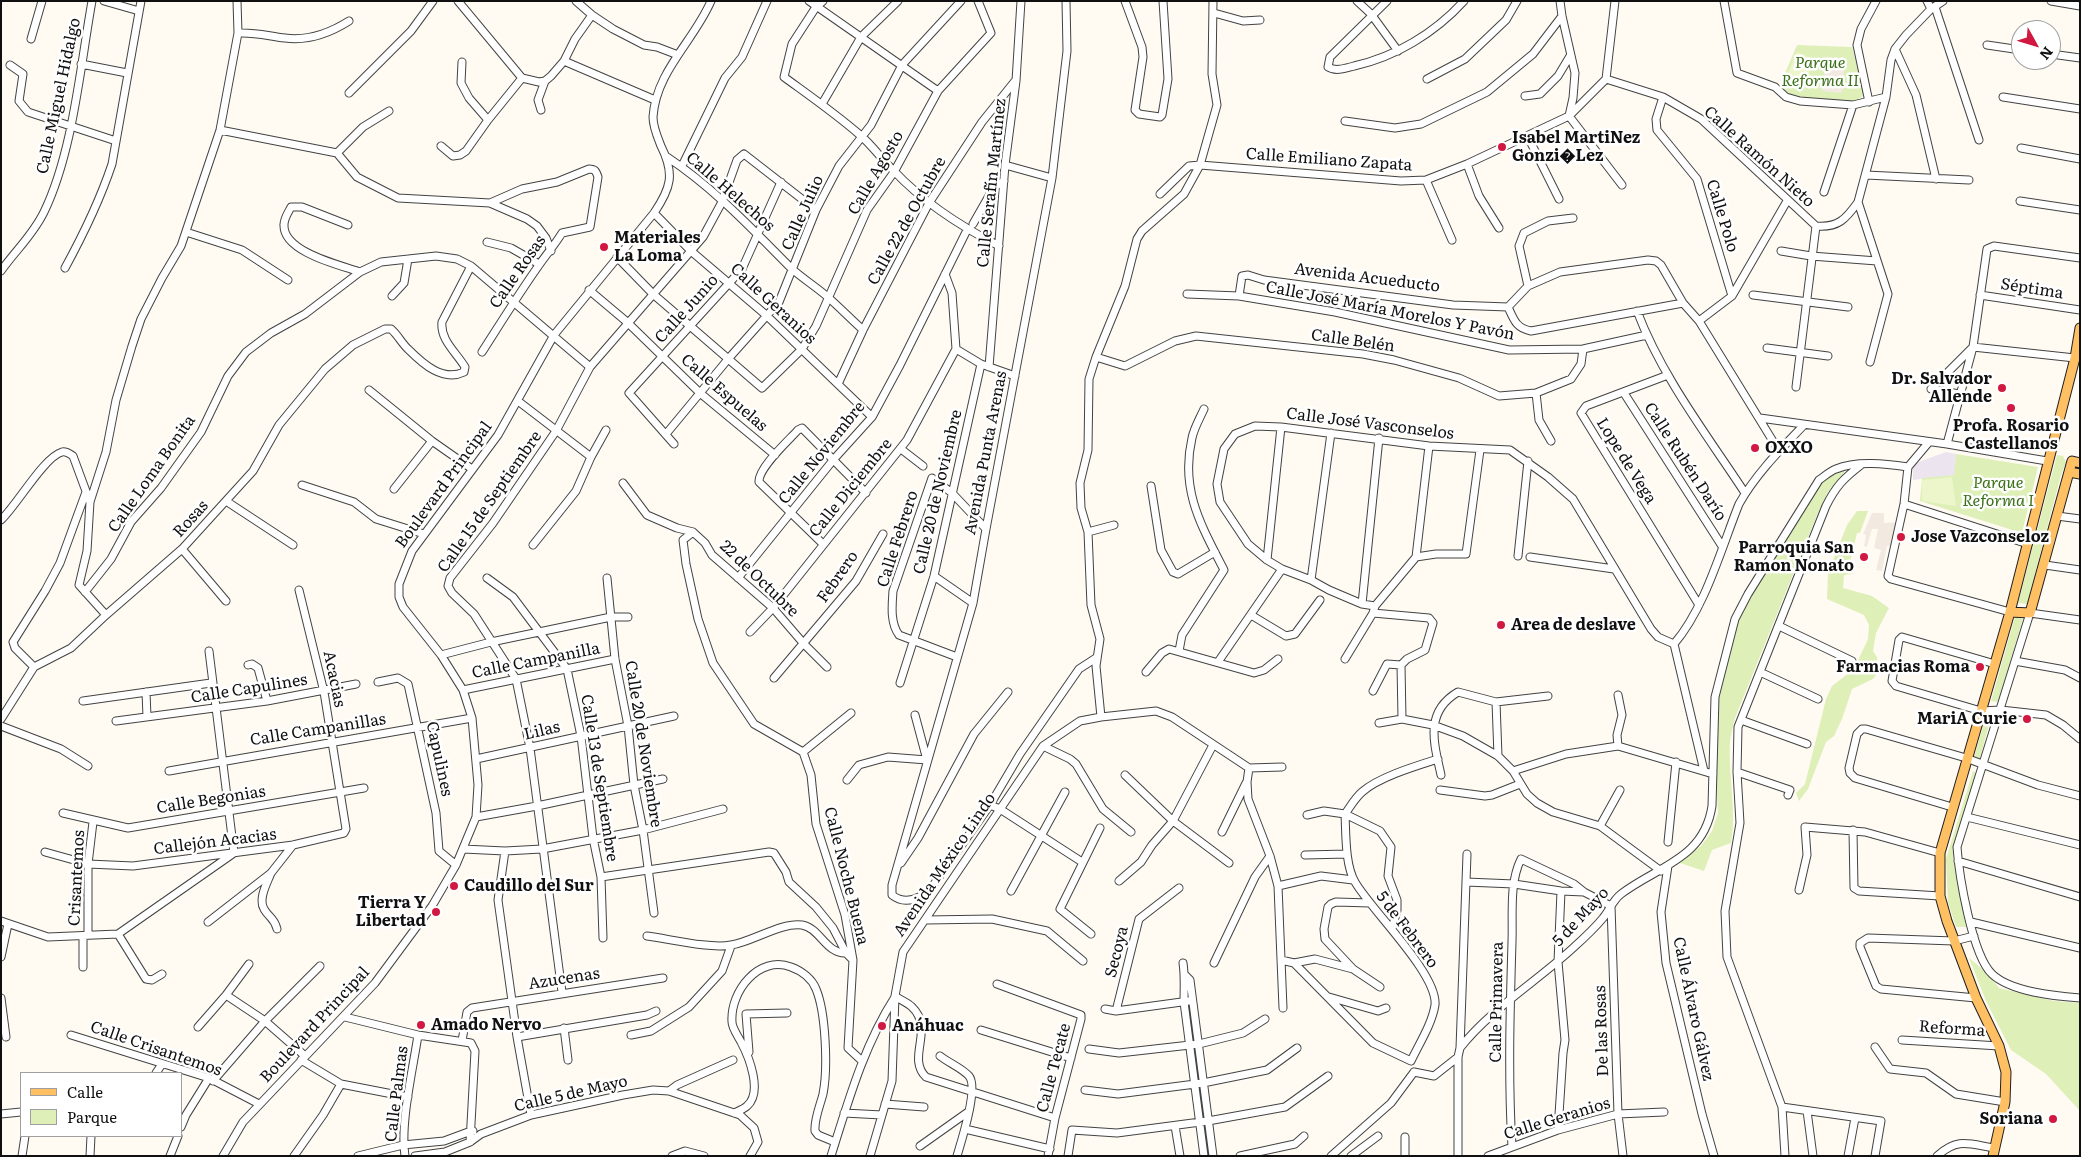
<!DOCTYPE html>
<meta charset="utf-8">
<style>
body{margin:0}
#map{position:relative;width:2081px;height:1157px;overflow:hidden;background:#fffbf3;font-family:Literata,serif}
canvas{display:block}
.frame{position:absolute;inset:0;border:2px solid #101010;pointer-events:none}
.legend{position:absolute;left:20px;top:1072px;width:162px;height:65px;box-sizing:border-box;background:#fff;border:1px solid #9f9f9f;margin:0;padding:6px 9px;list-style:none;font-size:15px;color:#101010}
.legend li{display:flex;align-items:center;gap:10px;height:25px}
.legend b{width:25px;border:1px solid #9f9f9f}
.north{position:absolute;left:2011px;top:20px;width:50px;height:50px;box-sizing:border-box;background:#fff;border:1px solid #9f9f9f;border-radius:50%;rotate:129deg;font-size:14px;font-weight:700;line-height:20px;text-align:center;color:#101010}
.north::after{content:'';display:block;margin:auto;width:18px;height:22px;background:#d01840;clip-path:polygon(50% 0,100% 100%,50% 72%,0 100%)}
</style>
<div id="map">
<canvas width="2081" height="1157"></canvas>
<div class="frame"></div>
<ul class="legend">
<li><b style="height:6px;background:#ffbf63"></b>Calle</li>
<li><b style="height:14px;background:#deefb8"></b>Parque</li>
</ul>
<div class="north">N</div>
</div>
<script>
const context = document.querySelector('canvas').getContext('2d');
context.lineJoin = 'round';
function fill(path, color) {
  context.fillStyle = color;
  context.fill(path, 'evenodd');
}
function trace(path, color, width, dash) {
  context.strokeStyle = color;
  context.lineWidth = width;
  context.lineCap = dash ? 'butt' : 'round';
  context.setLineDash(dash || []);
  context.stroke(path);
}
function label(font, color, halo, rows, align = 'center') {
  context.font = font + ' Literata,serif';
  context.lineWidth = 5;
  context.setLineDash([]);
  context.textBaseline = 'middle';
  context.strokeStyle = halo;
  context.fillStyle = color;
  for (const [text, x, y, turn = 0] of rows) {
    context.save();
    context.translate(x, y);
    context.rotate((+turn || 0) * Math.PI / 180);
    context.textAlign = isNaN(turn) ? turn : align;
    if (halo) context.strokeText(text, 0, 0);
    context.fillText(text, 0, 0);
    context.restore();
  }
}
fill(new Path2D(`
 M1946,452l10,2 -1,21 -42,5v-15l3,-2z`), '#ece4ef');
fill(new Path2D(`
 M1797,45l55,2 12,46 -2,4 -8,4h-9l-56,-5 -9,-11z
 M1956,454l82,13 -16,66 -102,-32 2,-23 32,-3z
 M2057,455l6,1 3,6 -5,13 -34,129 -9,-1z
 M1845,471l-17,21 -11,23 -82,203c-2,8 -4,16 -5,23 -2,34 7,69 1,102l-19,7 -8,21 -27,-9 24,-16 11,-15 6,-18 -5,-85 7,-45 17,-65 85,-136 13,-10z
 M1857,511h11l-8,22h-3l-8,33 4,1 -1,7 -8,1 -1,13 29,8 17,12 -13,25 -3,18 4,6 1,15 -5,7 -21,10 -10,30 -8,17 -8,6 -18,47 -9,12 -3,-8 9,-9 21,-85 6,-13 22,-17 14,-30 1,-14 -5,-10 -37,-16 1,-26 19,-48z
 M2015,617l8,2 -25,83 -7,-1z
 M1992,714l-13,47 -5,-4 12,-40z
 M1973,771l3,2 -23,84 13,70h-10l-8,-25 -2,-43z
 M1969,958l17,14 13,16 55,13 26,2v108l-34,-37 -35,-24 -25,-49z`), '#deefb8');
fill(new Path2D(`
 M1797,52l18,8 -14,29 -17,-8z
 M1952,477l4,29 -34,-5v-21z`), '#edf5cb');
fill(new Path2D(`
 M1826,57l19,2 -3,34 -20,-2z
 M1872,513h12v10l17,-1 -6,24h-8l-5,25 -6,-1 5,-20 -7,-2 4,-19h-6l-5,18 -3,-1 2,-11 -3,-1z`), '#f2eae0');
const minor = new Path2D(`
 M104,1l35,10
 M458,1l64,77 17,4 6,-1 6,-5 13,-15 11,-22 17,-24
 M576,1l16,14 21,14 31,16 13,2 21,8
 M809,1l129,90
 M823,1l-7,6 -24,37 -8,33c26,19 52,37 76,58 13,11 22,25 34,36 30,32 66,55 105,75
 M1066,1l1,50 -15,127 -66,351 -13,74 -81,282v10c14,11 29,3 40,-8l58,-82 30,-51 59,-85 17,-11
 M1125,1l17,46 1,10 -8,53 4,4 21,3 2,-2 6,-36 -5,-78
 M1357,1l14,13 27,37
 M1387,1l-57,56 -2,10c8,5 18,1 26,-1 41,-9 81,-33 110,-65
 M1560,1l2,15 13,57 -2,25 -4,18 53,69
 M1724,1l13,72 38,14 11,10 14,4 53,4 33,-8
 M1927,1l4,8
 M2051,1l29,5
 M1935,7l44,133
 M1214,13l29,8 17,-1
 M238,33c17,-1 30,3 47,5 23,3 45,-5 64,-17
 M31,39l11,-38
 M1987,45l34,5
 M1895,49l21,46 20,84
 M2051,54l29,4
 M564,61l91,39
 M462,62l-1,21 8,15 19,22
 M81,64l46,9
 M10,65l13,9 -4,27 9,11 88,29
 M1427,79l38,-20 41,-39 11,-19
 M1606,79l57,18 38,22 115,107c22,2 30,-7 42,-24
 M1606,79l9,-78
 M349,93l62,-62 22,-30
 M1525,96l15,-2 18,-18 12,-20
 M1663,97l-7,22 1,11 40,49 35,117
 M2003,97l77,12
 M1869,102l-12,-57 4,-16 15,-28
 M822,104l39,-67 37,-36
 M541,110l-3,-10 7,-19
 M1345,121l50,7 26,-4 66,-32 46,-38 29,-38
 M220,130l117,23 20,24 41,21 92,5 37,16 10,7 9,12 5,13
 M1528,137l31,62
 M441,146l12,10 7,-1 6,-4 22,-31 34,-42
 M2021,148l59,11
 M337,153l26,-26 26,-16
 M667,157c46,30 85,72 124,111 12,11 27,20 39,31 11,10 22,21 33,31
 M1467,164l12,32 20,32
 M1005,165l47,13
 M682,166l43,-88 17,-21 25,-56
 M1866,175l103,5
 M1426,180l26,60
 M1824,192l29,-87
 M1160,194l29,-28 11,-1 201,16 25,-1 41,-16 102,-48 37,-37
 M2020,201l60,9
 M654,213l37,38 75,64 106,102
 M973,224l21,-37 10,-6
 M348,225l-46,-18h-11c-3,6 -7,11 -7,18 -1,27 56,40 76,47
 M186,232l56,18 46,30
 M487,242l24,6 28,16
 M1781,251l30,5 66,5
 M617,257l36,37 109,94 40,-39 14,-23 51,-116 27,-38 44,-81 53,-58 -13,-32
 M65,268c18,-33 35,-68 47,-104l29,-163
 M1,271c14,-20 32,-36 43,-59 29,-60 36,-144 48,-211
 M945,274l7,19 4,56
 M1528,286l-9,-40 5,-13 24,-12 25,-3
 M589,290l38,32 73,71 75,62
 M1187,294l52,2 96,16 174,38 74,-1 64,-14
 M1753,295l95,12
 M1980,295l100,15
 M392,296l12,-13 4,-24
 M1239,296l3,-20 6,-1 16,5 189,25 55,2
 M1508,307l20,-21 32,-14 88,-12 8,1 5,4 22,38 16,18 80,130
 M1508,307c6,13 8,21 23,24l152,-28
 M1637,311c25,66 70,124 108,182
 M1699,321l33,-25 55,-95
 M1767,348l61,8
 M956,349l25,15 34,12
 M482,352c18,-28 36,-57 55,-84 8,-12 17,-22 25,-35l28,-6 8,-50c-2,-6 -3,-8 -9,-8l-32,13 -35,7 -32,14
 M1096,357l29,9 50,-25 21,-5 167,18 31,6 65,18 40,18 37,-3 35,-14 10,-15 2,-15
 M1870,362l18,-68 -30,-92 28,-105 5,-37 4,-11 11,-14 25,-26 12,-8
 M989,367l16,-202 11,-84 5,-80
 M1668,375l-82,31 -5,7 118,192
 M838,384l25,-54 66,-127 53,-81 33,-41
 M1796,387l20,-161
 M1931,389l42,-42 102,11
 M1931,389l28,5
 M369,390l63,51 40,28
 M1536,393l3,27 12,21
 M1624,393l98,153
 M518,401l73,56
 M1760,418l187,26 100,17
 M666,434l63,-76 50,-56 37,-92 23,-44 32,-41 31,-60 59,-64
 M1929,442l-21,25 -4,37 -16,72 3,3 119,33
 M674,444l-45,-51 113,-124 39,-87
 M1947,444l26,-97 14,-98 7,-3 86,12
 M901,449l22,17
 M623,483l24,32 30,13 16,4 12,11 7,12 61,53 31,36 23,23
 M302,485l52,17 22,17 48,15
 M1151,486l10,64 12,22 5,2 37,-22
 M394,489l38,-48
 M226,501l67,44
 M90,502l16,-50 10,-52 16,-54 9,-27 21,-41 19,-32 39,-116 18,-97 -1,-32
 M1904,504l124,40
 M2057,516l23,3
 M1,520c16,-15 43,-63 61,-68 4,-1 8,2 11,4l17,46 -3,49 -8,34 27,30
 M693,532l-10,8 3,24 12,55 15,44 41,61 49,28 8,23 5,49 29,91 8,45 -5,88 14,13
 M1088,532l26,-7
 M823,544l-64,-62c-1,-14 29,-41 39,-52l4,-2 64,65
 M533,545l43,-54 15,-34 15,-27
 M182,549l44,52
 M1518,556l10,-95
 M1416,557l13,-111
 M1530,557l84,12
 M1267,560l14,-133
 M2045,565l35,5
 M934,576l39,27
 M487,578l26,19 54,72 14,67 12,102 8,39 2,61
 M607,578l8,81 13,67 6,59 9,45 11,83
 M738,578l96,-119 38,-42 28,-52 67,-135
 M1311,580l20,-147
 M85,592l26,-33 20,-37 30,-34 40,-56 27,-56 18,-24 25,-19 34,-19 55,-42 21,-10 55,-6 21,3 14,7 119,101
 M1362,604l17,-166
 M1375,606l-13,-2 -33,-14 -18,-10 -29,-11 -15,-9 -19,-16 -28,-42 -3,-18 7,-35 11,-15 20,-8 26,1 148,19 81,4 38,27 25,22 78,130 7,8 16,7
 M1373,613l56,5 4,5 -8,27 -18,9 -6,6 1,54
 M1251,615l35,21 9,-2 25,-34
 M2080,620l-50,-7 -73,234c2,28 15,108 35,127 19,18 63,22 88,24
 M1779,626l73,35
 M750,632l23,-24 134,-168 49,-91
 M1674,644c31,-36 47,-95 65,-140 17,-30 41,-54 65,-79
 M1674,644l30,127
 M1179,651l3,-16 42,-65c-23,-45 -44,-80 -32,-132 2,-10 8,-20 12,-29
 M441,655l50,-13 120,-25h17
 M957,657l-58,-22c-9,-12 -7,-30 -6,-44l39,-113 20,15 34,36
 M1345,659l28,-46 2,-7 41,-49 20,-3h30l14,-104
 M2015,661l50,9 15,8
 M1218,662l64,-93
 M1995,664l-93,-27 -3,3 -7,41 4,5 85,25 20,-1 45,5 17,10 17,14
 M248,665l4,-1 6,4 9,33
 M34,667l-19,-19 -2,-6 32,-51 15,-28 26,-71
 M1146,672l16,-19 7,-4 85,24 10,-3 14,-11
 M1760,672l58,27
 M774,678l82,-97 27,-47
 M378,682l20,-4 10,6 28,129 3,38 17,14
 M900,683l34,-107 47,-212
 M463,690l152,-31
 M1373,691l14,-27 14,1
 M146,692l1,25
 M1618,695l4,20 -5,20 1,11
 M83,701l128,-18
 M1496,702l2,54
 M1101,717l-5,-51 4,-27 -9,-34 -3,-73 -7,-24 -1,-25 8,-33 1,-71 7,-22 29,-71 12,-47 5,-8 42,-37 16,-29 17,-60 -5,-31 1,-73
 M1,719l33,-52 37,-19 35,-33 76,-66 71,-78 26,-46 46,-56 28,-24 32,-16h6c7,6 11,15 18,21 14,14 34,32 55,22l1,-5c-9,-15 -25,-27 -23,-45l29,-56
 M1741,720l66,24
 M116,721l151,-20 89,-17
 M1379,723l23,-4 31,6 30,11 35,20 15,15 14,23 10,9 16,9 47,14 61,45
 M1,726l60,23 27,17
 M1043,746l27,13 6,5 27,45 28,23
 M803,752l48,-39
 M476,759l198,-43
 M1249,768l-2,14 1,17 22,57 8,30 5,122
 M169,771l303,-53
 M1513,771l53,-17 52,-8 95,28
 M1737,772l53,18 -2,5
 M1125,775l48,46 56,42
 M1441,775c-7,-32 -17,-63 17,-83l38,10 52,-6
 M847,780l12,-15 29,-8 39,3 -12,-45
 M1440,790l45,6 7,-1 28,-11
 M990,805l10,4 82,53
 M1952,807l-97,-29 -5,-5 -1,-5 8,-34 5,-5h4l100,29 72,27 42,11
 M63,813l65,15 236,-40
 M1345,814c1,20 0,51 10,68 16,28 83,92 80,123 -3,19 -16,39 -24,56
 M1345,814c5,-7 10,-16 17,-22 17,-15 54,-26 76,-33
 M1307,815l17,-4 21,3 35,17 11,16 -3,29 9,24v10l-5,19
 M476,817l61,-11 126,-27
 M1967,817l113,28
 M1600,826l20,-36
 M1853,830l1,58 5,3 81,5
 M1222,832l24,-49
 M1668,842l8,-80
 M463,849l42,2 37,-2 101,-19 80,-21
 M505,851l-7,49 19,137 14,78
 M45,852l43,12 45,2 160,-21 51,-12 2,-4 -22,-137 -25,-102
 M1305,855l42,-1
 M1958,861l122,36
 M901,863l17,-25 56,-104 34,-42
 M1668,866l-7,46 5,51 36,151 12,42
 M271,873c-4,10 -13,26 -7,36 5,9 10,8 13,20
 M601,877l168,-25 5,1 12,19 3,10 27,25 17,21 13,25 6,6
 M1119,881l22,-19 11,-17 21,-24 40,-76
 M1466,882l48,2 47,7 23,1
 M1278,886l43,-10 32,4
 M1799,890l8,-35 -2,-28 60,5 75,21
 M1011,891l54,-99
 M926,920l66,-1 55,12 36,30
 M1,921l47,16 70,-3 116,-81 -25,-202
 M208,922l63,-49 22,-28
 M1971,922l109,26
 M118,934l28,45 6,1 10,-6
 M1091,934l-31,-25 40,-81
 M88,935v-71l5,-42
 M83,936v31
 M647,936c23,3 63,13 84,9 21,-3 50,-23 71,-20 18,3 24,29 44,28
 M1974,936l-20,5 -86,-3 -8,5v4l16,39 5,3 95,9
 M1,957l7,-33
 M1281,960l13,3 79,80 38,18
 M1183,963c2,13 1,26 1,39l20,154
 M1214,963l41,-86 15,-21
 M1294,963l21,-4 38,10 27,18
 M1353,969l-28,-30 -1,-10 4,-22 3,-3 5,-2 34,1
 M1185,975l5,5 23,176
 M997,984l84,31v4l-26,99 -7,38
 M562,992l-32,-244 -14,-69 -42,-65 -22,-21 -4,-7 2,-8 43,-55 63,-92 34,-64 113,-130 19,-35 15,-42 7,-6 72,56
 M226,995l39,26 40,35
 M895,996c5,4 12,6 17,11 23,22 -6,51 14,70l129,41
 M1329,997l49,14 8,-3
 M1,998l5,39
 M1105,1009l11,2 73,-10
 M1116,1011l23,-92 40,-31
 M345,1017l73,18 53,8 4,8 -5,91
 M198,1027l28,-32 23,-31
 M564,1028l4,32
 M981,1030l90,28
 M71,1035l138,43 50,26
 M631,1035l20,-4 38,-24 33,-36 9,-25
 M517,1037l130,-22 9,-4
 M1902,1040l97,6
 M462,1041l5,-29 5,-4 191,-30
 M1875,1047l15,22 36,4 30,21 49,8
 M1460,1048c31,-39 76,-66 113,-100 10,-9 21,-19 30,-30 6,-7 10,-18 18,-24 37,-28 83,-35 91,-88l3,-109 20,-78 13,-25 71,-114c6,-4 11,-9 17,-11 21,-9 51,-5 72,-2
 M1089,1049l30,4 80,-9 44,-11 22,-14
 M749,1052l-3,-38 41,-1
 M940,1056c9,7 22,12 29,20 10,12 -8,66 -12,80
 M301,1060l40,24 67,13
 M1414,1072l20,4 24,-19
 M156,1073l6,-9
 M213,1081l52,-60 55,-55
 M1085,1090l33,4 85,-11 64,-13 30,-22
 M669,1091l8,-6 56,-25
 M885,1104l39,3
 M1782,1107l99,14 -6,35
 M1807,1111l6,45
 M734,1113c4,-2 10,-4 13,-7 16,-14 2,-49 -6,-64 -3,-6 -9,-14 -9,-20 -2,-31 27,-67 59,-55 11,4 21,12 25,22 10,24 12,80 7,105 -3,12 -9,25 -8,37l3,4 17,7
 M844,1113l38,2
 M1,1114l20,-2
 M1175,1126l5,30
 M181,1127l5,-12 23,-37
 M965,1129l85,20
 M1558,1130l5,-77 2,-13 -7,-78 3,-71
 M1405,1137v19
 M920,1146l48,-34
 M1512,1147c-4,-69 -2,-137 0,-205 1,-27 -3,-59 9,-83l53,25 10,8 27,14 7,208 5,42
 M22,1156l3,-20
 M90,1156l1,-20
 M170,1156l8,-20
 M223,1156l20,-34 132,-139 57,-77 24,-41 20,-48 2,-32 -6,-67 -9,-28 -22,-35 -38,-48 -4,-10v-13l13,-33 86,-116 56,-100 100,-122c17,-25 21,-39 7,-67 -4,-10 -8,-19 -8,-29 3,-46 41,-76 58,-116
 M294,1156l29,-41 18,-31
 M358,1156l45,-11 41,-4 27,-10h2
 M405,1156c-5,-33 8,-87 13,-121
 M415,1156l30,-4 25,-10 11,-8 50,-19 92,-20 30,-5 16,1 71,24 14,13 4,14 -8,14
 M672,1156l13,-5 19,5
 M831,1156c17,-54 33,-111 64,-159
 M870,1156l22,-75 3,-85 8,-44 140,-206 37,-25 21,-4 55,-6 16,6 77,51 33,-1
 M1068,1156l4,-26 45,3 91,-12 77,-14 43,-31
 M1240,1156l55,-12 9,-8
 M1331,1156l60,-53 23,-31
 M1351,1156l27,-20
 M1458,1156v-99l2,-9 7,-194
 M1488,1156l70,-26 60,-16 46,-2
 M1785,1156l-3,-49 -55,-150 -2,-46 15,-88 -3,-51 1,-45 88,-221c10,-20 18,-28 35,-41
 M1848,1156l7,-38
 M1937,1156c21,-19 32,-12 57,-8`);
const major = new Path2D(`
 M2069,472l11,2
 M2010,612l20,1 42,-152 8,2
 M1993,1156l12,-54 1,-30 -7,-26 -23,-48 -29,-77 -7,-25v-43l70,-241 65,-254 5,-30`);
trace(minor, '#434343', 9);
trace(major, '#212121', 11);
trace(minor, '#fff', 7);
trace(major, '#ffbf63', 9);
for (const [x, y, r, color] of [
 [1502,147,5,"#d01840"],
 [604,247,5,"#d01840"],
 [2002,388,5,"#d01840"],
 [2011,408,5,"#d01840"],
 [1755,448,5,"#d01840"],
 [1901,537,5,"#d01840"],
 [1864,557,5,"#d01840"],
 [1501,625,5,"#d01840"],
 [1980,667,5,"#d01840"],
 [2027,719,5,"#d01840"],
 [454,886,5,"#d01840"],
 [436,912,5,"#d01840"],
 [421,1025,5,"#d01840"],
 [882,1026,5,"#d01840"],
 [2053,1119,5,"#d01840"]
]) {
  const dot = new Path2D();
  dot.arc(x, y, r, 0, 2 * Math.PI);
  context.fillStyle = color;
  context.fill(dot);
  trace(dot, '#fff', 2);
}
label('italic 16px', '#397018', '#fff', [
 ["Parque",1820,63],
 ["Reforma II",1820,81],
 ["Parque",1998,483],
 ["Reforma I",1998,501]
]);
label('16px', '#101010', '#fff', [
 ["Calle Miguel Hidalgo",59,96,-78],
 ["Calle Ramón Nieto",1759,157,42],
 ["Calle Emiliano Zapata",1329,160,4],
 ["Calle Agosto",876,173,-60],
 ["Calle Serafín Martínez",992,183,-84],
 ["Calle Helechos",730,192,41],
 ["Calle Julio",803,213,-66],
 ["Calle Polo",1722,216,73],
 ["Calle 22 de Octubre",907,221,-61],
 ["Calle Rosas",518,272,-55],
 ["Avenida Acueducto",1367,278,7],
 ["Séptima",2032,289,9],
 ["Calle Geranios",773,304,43],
 ["Calle Junio",687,309,-48],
 ["Calle José María Morelos Y Pavón",1390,311,11],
 ["Calle Belén",1353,341,8],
 ["Calle Espuelas",724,393,41],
 ["Calle José Vasconselos",1370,424,7],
 ["Calle Noviembre",822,453,-51],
 ["Avenida Punta Arenas",986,453,-79],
 ["Lope de Vega",1626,461,58],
 ["Calle Rubén Darío",1685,462,57],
 ["Calle Loma Bonita",152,474,-55],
 ["Boulevard Principal",444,485,-54],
 ["Calle Diciembre",851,488,-51],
 ["Calle 20 de Noviembre",938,492,-77],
 ["Calle 15 de Septiembre",490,502,-55],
 ["Rosas",191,519,-48],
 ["Calle Febrero",898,539,-72],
 ["Febrero",838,577,-55],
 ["22 de Octubre",759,579,44],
 ["Calle Campanilla",536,661,-11],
 ["Acacias",334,679,78],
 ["Calle Capulines",249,689,-9],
 ["Calle Campanillas",318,730,-9],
 ["Lilas",542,731,-13],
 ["Calle 20 de Noviembre",643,744,81],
 ["Capulines",439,759,78],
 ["Calle 13 de Septiembre",599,778,81],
 ["Calle Begonias",211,800,-9],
 ["Callejón Acacias",215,842,-7],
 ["Avenida México Lindo",945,865,-56],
 ["Calle Noche Buena",846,876,76],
 ["Crisantemos",77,878,-87],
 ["5 de Mayo",1581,917,-47],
 ["5 de Febrero",1407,930,53],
 ["Secoya",1117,952,-76],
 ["Azucenas",564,979,-9],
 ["Calle Primavera",1497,1002,-89],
 ["Calle Álvaro Gálvez",1693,1009,78],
 ["Boulevard Principal",315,1025,-47],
 ["Reforma",1952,1029,4],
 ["De las Rosas",1602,1031,-92],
 ["Calle Crisantemos",156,1049,19],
 ["Calle Tecate",1054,1068,-75],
 ["Calle Palmas",397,1094,-83],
 ["Calle 5 de Mayo",571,1094,-13],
 ["Calle Geranios",1557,1119,-17]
]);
label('bold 16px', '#101010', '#fff', [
 ["Isabel MartiNez",1512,138],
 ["Gonzi�Lez",1512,156],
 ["Materiales",614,238],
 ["La Loma",614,256],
 ["Dr. Salvador",1992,379,"right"],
 ["Allende",1992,397,"right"],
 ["Profa. Rosario",2011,426,"center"],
 ["Castellanos",2011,444,"center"],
 ["OXXO",1765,448],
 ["Jose Vazconseloz",1911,537],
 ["Parroquia San",1854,548,"right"],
 ["Ramon Nonato",1854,566,"right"],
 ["Area de deslave",1511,625],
 ["Farmacias Roma",1970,667,"right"],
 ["MariA Curie",2017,719,"right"],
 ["Caudillo del Sur",464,886],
 ["Tierra Y",426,903,"right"],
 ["Libertad",426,921,"right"],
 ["Amado Nervo",431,1025],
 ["Anáhuac",892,1026],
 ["Soriana",2043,1119,"right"]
], 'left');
</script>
